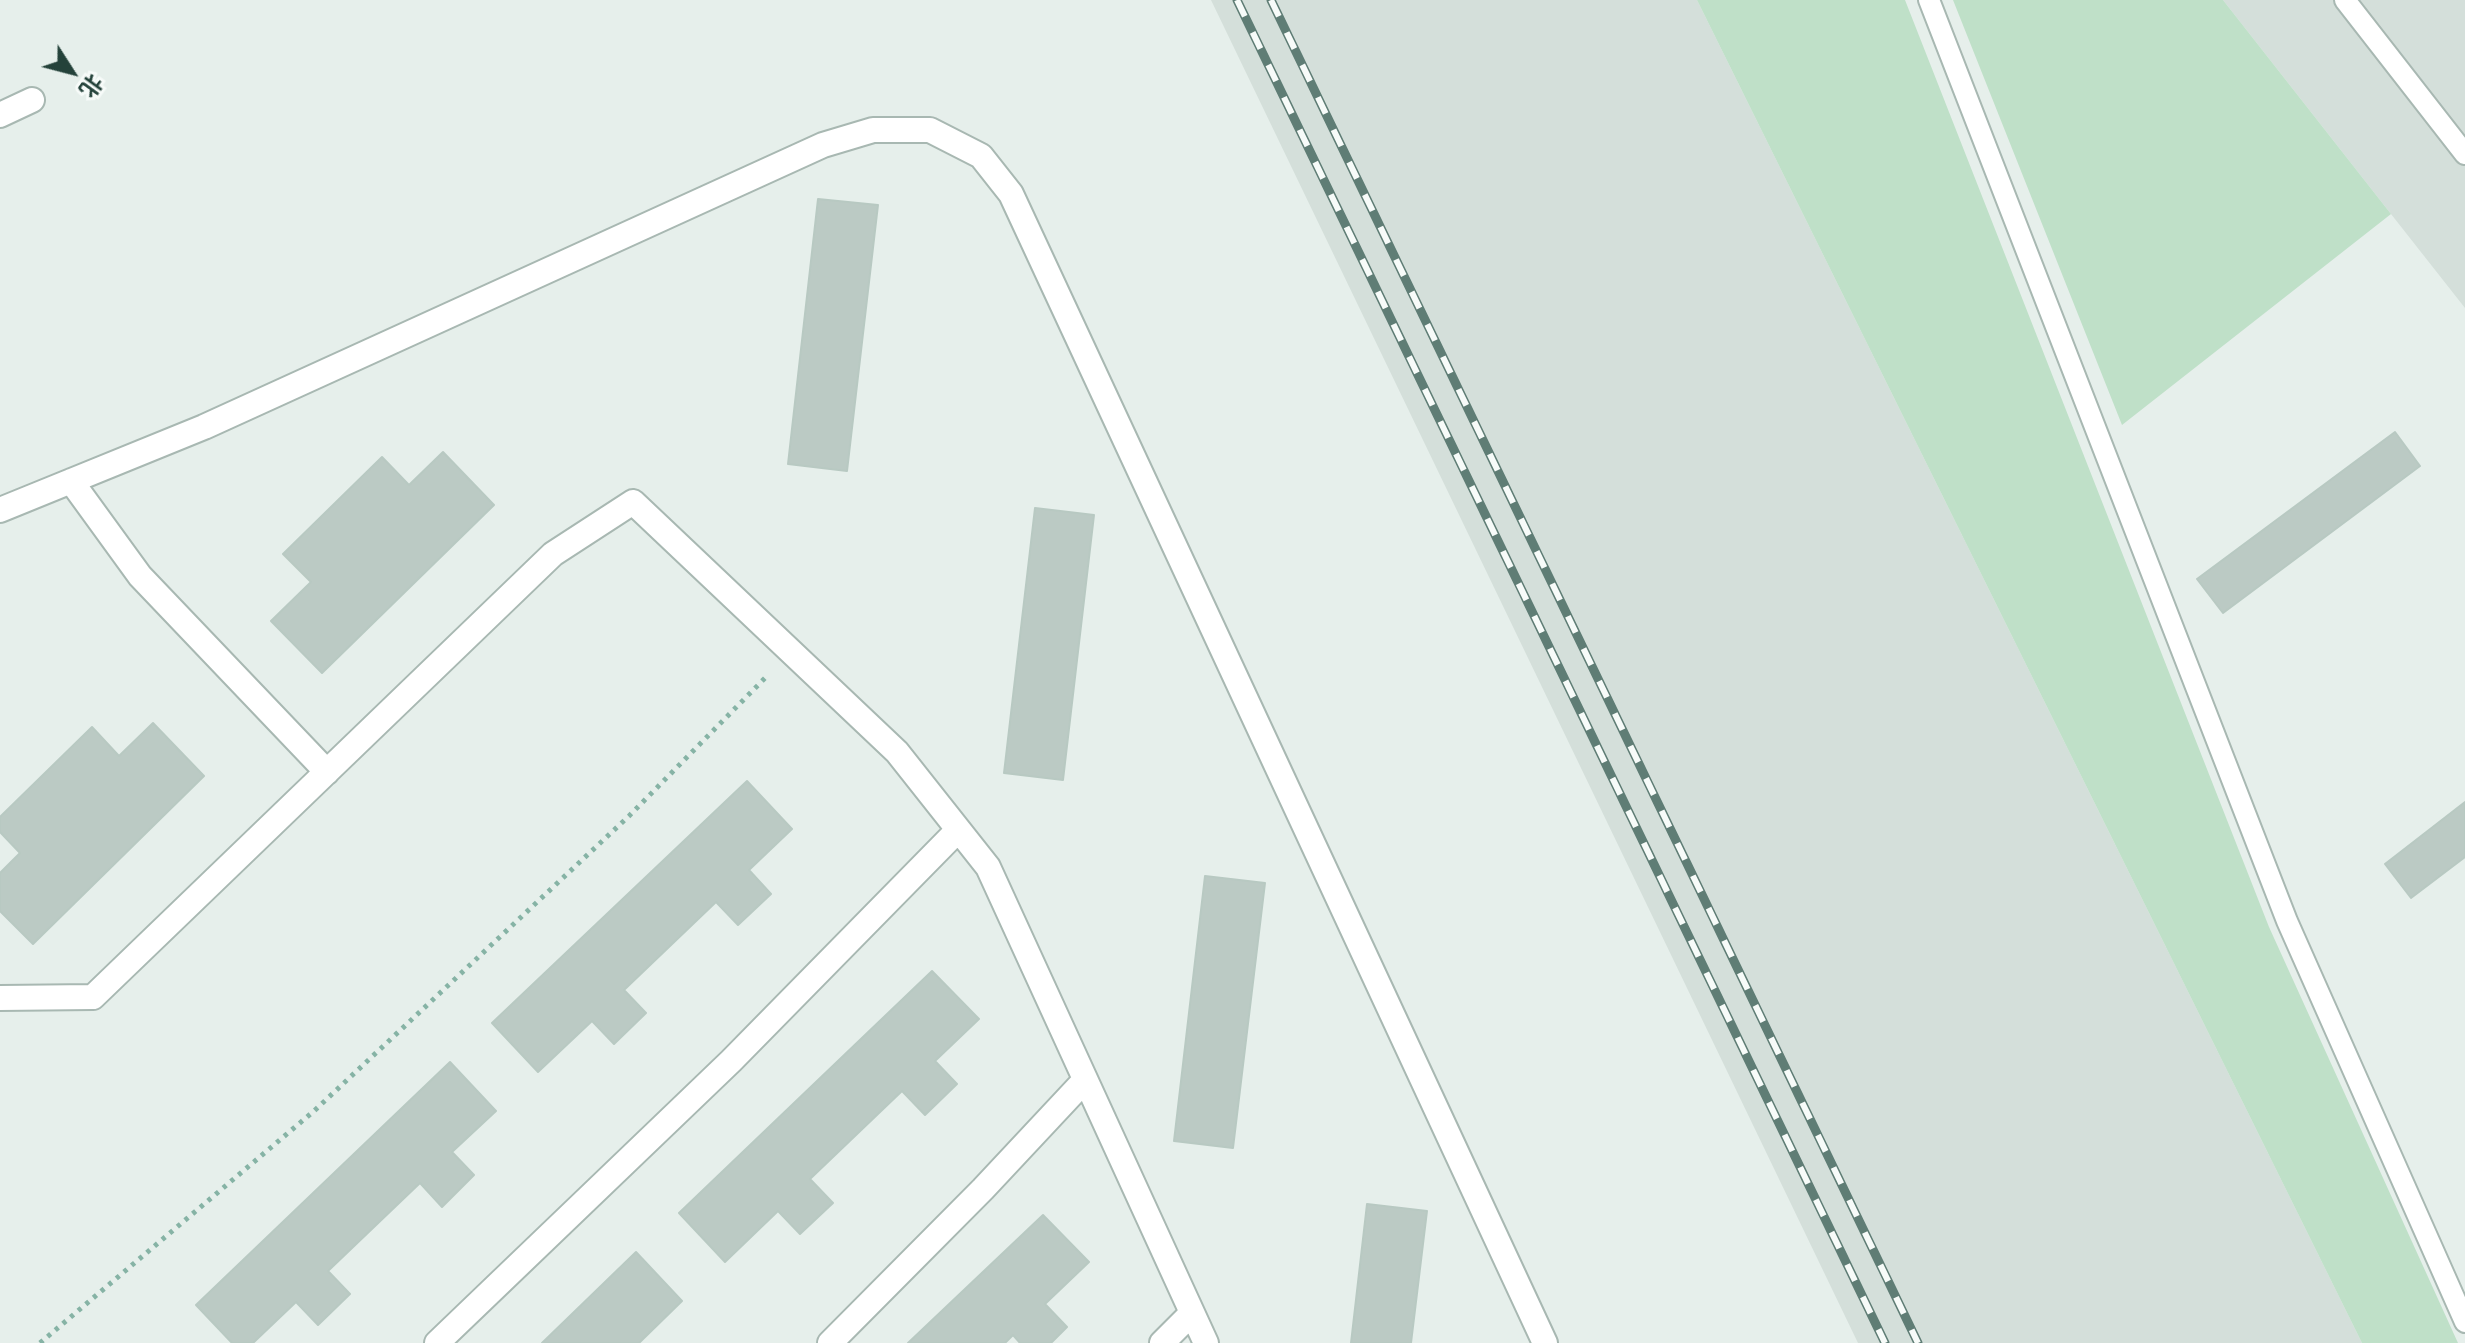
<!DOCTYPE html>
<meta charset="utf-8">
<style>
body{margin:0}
#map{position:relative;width:2465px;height:1343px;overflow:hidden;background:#e6efeb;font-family:Inter,"Noto Sans SC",sans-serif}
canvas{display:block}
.north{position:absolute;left:32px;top:32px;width:80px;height:80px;-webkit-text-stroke:6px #f7fbf9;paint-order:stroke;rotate:126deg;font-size:22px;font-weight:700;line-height:32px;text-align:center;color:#24423a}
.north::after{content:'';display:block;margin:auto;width:28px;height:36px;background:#24423a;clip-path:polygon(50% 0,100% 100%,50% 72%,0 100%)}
</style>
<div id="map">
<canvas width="2465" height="1343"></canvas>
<div class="north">北</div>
</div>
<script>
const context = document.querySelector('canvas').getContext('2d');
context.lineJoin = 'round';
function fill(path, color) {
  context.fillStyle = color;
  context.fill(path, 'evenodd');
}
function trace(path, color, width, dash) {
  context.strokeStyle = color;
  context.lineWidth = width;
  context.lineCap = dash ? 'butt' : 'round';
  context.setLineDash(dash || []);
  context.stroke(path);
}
fill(new Path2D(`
 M1211,0h486l665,1343h-504z
 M2223,0h242v308l-74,-94z`), '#d4dfda');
fill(new Path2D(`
 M1697,0h208l364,927 189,416h-96z
 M1953,0h270l168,214 -269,211z`), '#bfe0c8');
const building = new Path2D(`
 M818,199l60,6 -31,266 -59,-7z
 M2395,432l25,34 -197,147 -26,-34z
 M443,452l51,53 -172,168 -51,-52 40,-39 -28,-28 99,-97 27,28z
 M1035,508l59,7 -31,265 -59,-7z
 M153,723l51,53 -171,168 -33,-33v-38l20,-20 -20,-21v-15l92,-90 27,29z
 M747,781l45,48 -43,41 22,24 -33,31 -22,-23 -92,88 22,23 -32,31 -22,-23 -54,51 -46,-49z
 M2465,802v55l-54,41 -26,-34z
 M1205,876l60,7 -32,265 -59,-7z
 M932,971l47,48 -44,42 22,23 -32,31 -23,-24 -92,88 23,24 -33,31 -22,-23 -53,51 -46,-49z
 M450,1062l46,49 -44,41 22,23 -32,32 -22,-24 -92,88 22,23 -32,31 -22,-23 -43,41h-21l-36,-38z
 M1367,1204l60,7 -16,132h-60z
 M1043,1215l46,47 -44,42 22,23 -16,16h-31l-7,-8 -8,8h-97z
 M636,1252l46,49 -43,42h-97z`);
fill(building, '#bbcac4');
trace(building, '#b8c9c2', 2);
const service = new Path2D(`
 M1929,0l358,921 178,401
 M2345,0l120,154`);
const minor = new Path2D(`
 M0,115l32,-15
 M71,481l69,95 187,196
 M0,510l204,-83 619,-282 50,-15h57l51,26 30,38 534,1149
 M0,998l93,-1 460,-443 80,-52 264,250 91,115 218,476
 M437,1343l294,-282 227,-231
 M830,1343l153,-154 102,-109
 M1162,1343l30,-30`);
trace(service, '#a8b8b2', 24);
trace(minor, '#a8b8b2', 28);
trace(new Path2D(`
 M40,1343l274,-232 315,-295 139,-141`), '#86b3a5', 5, [4, 6]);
trace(service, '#fff', 20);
trace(minor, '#fff', 24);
const rail = new Path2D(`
 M1237,0l648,1343
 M1271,0l647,1343`);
trace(rail, '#5f7d75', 9);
trace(rail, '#f7fbf9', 6, [18]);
</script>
